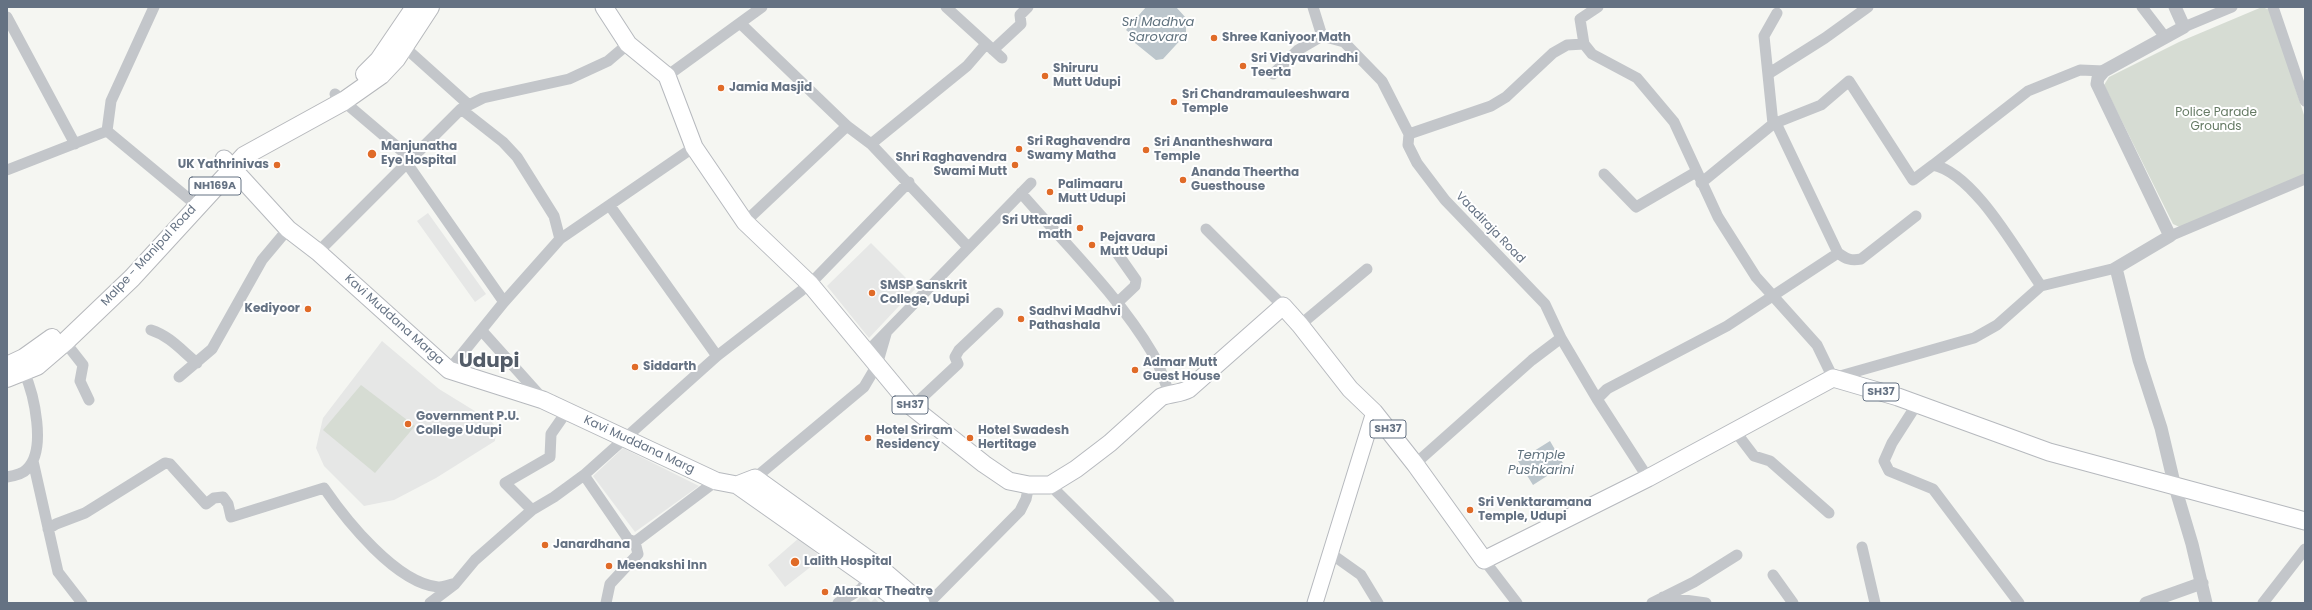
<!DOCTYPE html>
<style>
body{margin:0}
#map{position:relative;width:2312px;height:610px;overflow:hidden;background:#f5f6f2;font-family:Poppins,sans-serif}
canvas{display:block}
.frame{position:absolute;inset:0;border:8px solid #657283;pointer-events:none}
</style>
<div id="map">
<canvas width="2312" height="610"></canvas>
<div class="frame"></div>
</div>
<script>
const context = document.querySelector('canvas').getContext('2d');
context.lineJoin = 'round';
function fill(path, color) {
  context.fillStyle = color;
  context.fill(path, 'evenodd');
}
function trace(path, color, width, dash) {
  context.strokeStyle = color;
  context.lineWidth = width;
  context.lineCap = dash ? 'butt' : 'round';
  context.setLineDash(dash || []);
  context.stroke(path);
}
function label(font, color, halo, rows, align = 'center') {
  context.font = font + ' Poppins,sans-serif';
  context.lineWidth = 4;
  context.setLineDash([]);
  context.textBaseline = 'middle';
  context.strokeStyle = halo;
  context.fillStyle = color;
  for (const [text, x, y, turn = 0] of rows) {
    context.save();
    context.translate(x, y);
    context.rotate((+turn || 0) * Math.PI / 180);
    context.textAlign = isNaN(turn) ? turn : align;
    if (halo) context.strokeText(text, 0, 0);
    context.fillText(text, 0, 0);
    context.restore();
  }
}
fill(new Path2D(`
 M428,213l58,81 -11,8 -58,-81z
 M871,243l45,45 -47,50 -42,-52z
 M382,341l57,48 52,32 5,6 -1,14 -59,37 -42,22 -30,6 -40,-40 -8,-18 7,-30z
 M623,448l76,38 -64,46 -42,-56z
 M799,538l23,20 -37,29 -17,-22z
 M863,594l8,8 4,-4 4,5h-24z`), '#e6e7e6');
fill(new Path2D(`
 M2262,7l8,3 35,108v64l-119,48 -13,-6 -69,-139 5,-8 70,-35z
 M361,385l54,41 -40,47 -52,-43z`), '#d6dcd3');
fill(new Path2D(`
 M1146,7h30l10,11v16l-23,25 -7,1 -21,-17 2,-4 -11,-9z
 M1550,441l14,24 -31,20 -15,-24z`), '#bcc6cc');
const secondary = new Path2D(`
 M1315,603l59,-191`);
const primary = new Path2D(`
 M604,7l24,37 39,32 27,71 51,75 65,62 102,123 72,57 25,17 20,4h21l26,-16 34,-26 51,-46c9,-4 19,-3 28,-8l94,-83 17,19 50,64 24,23 41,52 69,96 164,-82 185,-100 65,19 151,55 256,69
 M224,159l64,70 30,23 131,118 94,30 173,81 21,4 132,93 31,25
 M737,485l18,-7 124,89 42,36`);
const trunk = new Path2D(`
 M365,74l14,-14 36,-53
 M7,366l17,-8 28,-20
 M7,378l30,-12 28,-24 67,-64 112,-122 100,-55 37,-26 15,-16 34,-52`);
trace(secondary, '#b6b9be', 17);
trace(primary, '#b6b9be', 19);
trace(trunk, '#b6b8bc', 20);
trace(new Path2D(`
 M946,7l56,51
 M1313,7l9,29
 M2142,7l23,30
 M2273,7l32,94
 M7,17l68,127
 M741,24l106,102 24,18 97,103
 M2184,27l48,-20
 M1322,36l22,6 38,39 27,53 -1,11 9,18 28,37 100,104 16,34 36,61 51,79
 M400,43l69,62
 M1584,44l-4,-25 18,-12
 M993,50l28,-26 -1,-9 8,-8
 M1273,74l25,-24 24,-14
 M1768,74l57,-36 43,-31
 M667,76l95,-69
 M335,94l67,57 4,11 98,140
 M461,109l42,33 14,15 37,59 6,23
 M1776,123l62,130c8,6 13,8 23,6l55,-43
 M1773,124l-9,-88 13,-23
 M107,131l4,-30 43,-94
 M1409,134l82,-28 15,-9 47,-44 14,-8 17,-1 8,10 45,24 37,44 44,95 38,60 61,68 16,33 141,-40 23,-13 44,-39
 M871,144l96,-78 19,-22
 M1933,165l95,-74 52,-21 24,1
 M7,170l100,-39 82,68
 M1604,174l32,33 60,-35
 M1701,183l72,-59 48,-19 28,-24 64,99 20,-15c41,8 84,87 108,121l75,-18
 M1021,193c45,52 97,102 132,161 7,12 11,26 16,39
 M610,206l107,150
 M745,222l102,-96
 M1206,229l77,77
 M2170,236l135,-57
 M318,252l143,-143 22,-11 86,-19 39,-18 20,-17
 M1117,253l19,27 -1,6 -18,17
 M1300,325l67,-56
 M151,330c19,6 31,21 46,33
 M482,331l61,68
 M65,342l18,23 -3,16 9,19
 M867,352l164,-169
 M449,370l55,-68 56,-63 134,-92
 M179,377l33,-28 50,-89 26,-31
 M1597,399l10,-10 120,-63 111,-73
 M1917,404l-25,39 -8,18 5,10 44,18 86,114
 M912,407l46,-43 -3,-7 4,-7 39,-37
 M1735,431l19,25 16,5 59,52
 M33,461l25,111 24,31
 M1415,464l117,-104 29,-22
 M584,475l44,64 7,3
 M7,477c6,-1 16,-3 20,-8 20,-19 7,-75 -3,-97
 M755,478l109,-91 13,-22 9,-31
 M1050,485l119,118
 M532,510l-27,-27 45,-26 1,-23 16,-23
 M48,529l8,-5 29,-11 80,-50 5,1 36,40 8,-6 9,-1 5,7 3,13 93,-29c22,32 72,95 114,99 4,0 10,-2 15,-3
 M635,542l81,-61
 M1862,547l13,56
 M1330,553l31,22 17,28
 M1484,560l33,43
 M1773,575l20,28
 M1663,597l43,6
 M430,603l25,-19 20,-24 57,-50 22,-13 30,-22 133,-119 93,-72 99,-102
 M606,603l4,-19 28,-30 -3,-12
 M838,603l23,-14 8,-11
 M929,603l91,-92 6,-12 3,-14
 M1652,603l42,-21 43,-27
 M2263,603l42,-54`), '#c3c6ca', 11);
trace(new Path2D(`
 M2175,7l9,20 -80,44 -6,7 -1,6 73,152 -54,32 23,92 22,68 14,59 17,57 14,59
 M2146,603l56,-20`), '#c3c6ca', 13);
trace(secondary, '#fff', 15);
trace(primary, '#fff', 17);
trace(trunk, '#fff', 18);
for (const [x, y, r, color] of [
 [1214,38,4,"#e06b28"],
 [1243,66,4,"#e06b28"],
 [1045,76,4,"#e06b28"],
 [721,88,4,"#e06b28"],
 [1174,102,4,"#e06b28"],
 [1019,149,4,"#e06b28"],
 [1146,150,4,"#e06b28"],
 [372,154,5,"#e06b28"],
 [277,165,4,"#e06b28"],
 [1015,165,4,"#e06b28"],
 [1183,180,4,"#e06b28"],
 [1050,192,4,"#e06b28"],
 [1080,228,4,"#e06b28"],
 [1092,245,4,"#e06b28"],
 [872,293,4,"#e06b28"],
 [308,309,4,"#e06b28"],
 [1021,319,4,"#e06b28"],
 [635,367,4,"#e06b28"],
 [1135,370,4,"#e06b28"],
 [408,424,4,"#e06b28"],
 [868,438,4,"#e06b28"],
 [970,438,4,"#e06b28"],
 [1470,510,4,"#e06b28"],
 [545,545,4,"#e06b28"],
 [795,562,5,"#e06b28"],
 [609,566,4,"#e06b28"],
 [825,592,4,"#e06b28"]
]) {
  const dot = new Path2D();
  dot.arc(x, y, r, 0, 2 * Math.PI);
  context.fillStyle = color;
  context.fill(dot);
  trace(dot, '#fff', 1.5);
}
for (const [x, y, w] of [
 [215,186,52],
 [1881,392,36],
 [910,405,36],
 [1388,429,36]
]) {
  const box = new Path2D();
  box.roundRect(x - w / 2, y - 9, w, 18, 3);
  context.fillStyle = '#fff';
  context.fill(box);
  trace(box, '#657283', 1);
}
label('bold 11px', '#657283', null, [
 ["NH169A",215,186],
 ["SH37",1881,392],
 ["SH37",910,405],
 ["SH37",1388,429]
]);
label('bold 12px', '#657283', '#fff', [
 ["Shree Kaniyoor Math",1222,38],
 ["Sri Vidyavarindhi",1251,59],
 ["Teerta",1251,73],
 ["Shiruru",1053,69],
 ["Mutt Udupi",1053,83],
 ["Jamia Masjid",729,88],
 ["Sri Chandramauleeshwara",1182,95],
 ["Temple",1182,109],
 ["Sri Raghavendra",1027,142],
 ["Swamy Matha",1027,156],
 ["Sri Anantheshwara",1154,143],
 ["Temple",1154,157],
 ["Manjunatha",381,147],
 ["Eye Hospital",381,161],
 ["Shri Raghavendra",1007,158,"right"],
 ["Swami Mutt",1007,172,"right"],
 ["UK Yathrinivas",269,165,"right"],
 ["Ananda Theertha",1191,173],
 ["Guesthouse",1191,187],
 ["Palimaaru",1058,185],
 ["Mutt Udupi",1058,199],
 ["Sri Uttaradi",1072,221,"right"],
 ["math",1072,235,"right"],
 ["Pejavara",1100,238],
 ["Mutt Udupi",1100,252],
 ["SMSP Sanskrit",880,286],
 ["College, Udupi",880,300],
 ["Kediyoor",300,309,"right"],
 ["Sadhvi Madhvi",1029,312],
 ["Pathashala",1029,326],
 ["Admar Mutt",1143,363],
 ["Guest House",1143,377],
 ["Siddarth",643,367],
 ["Government P.U.",416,417],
 ["College Udupi",416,431],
 ["Hotel Sriram",876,431],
 ["Residency",876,445],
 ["Hotel Swadesh",978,431],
 ["Hertitage",978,445],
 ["Sri Venktaramana",1478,503],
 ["Temple, Udupi",1478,517],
 ["Janardhana",553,545],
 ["Lalith Hospital",804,562],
 ["Meenakshi Inn",617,566],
 ["Alankar Theatre",833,592]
], 'left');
label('12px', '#657a64', '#fff', [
 ["Police Parade",2216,113],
 ["Grounds",2216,127]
]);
label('12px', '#657283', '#fff', [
 ["Vaadiraja Road",1490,228,46],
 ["Malpe - Manipal Road",149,256,-47],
 ["Kavi Muddana Marga",394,320,42],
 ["Kavi Muddana Marg",639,445,25]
]);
label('italic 13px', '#61737f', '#fff', [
 ["Sri Madhva",1158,23],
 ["Sarovara",1158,38],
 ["Temple",1541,456],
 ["Pushkarini",1541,471]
]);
label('bold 20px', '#535c68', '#fff', [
 ["Udupi",489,362]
]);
</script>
